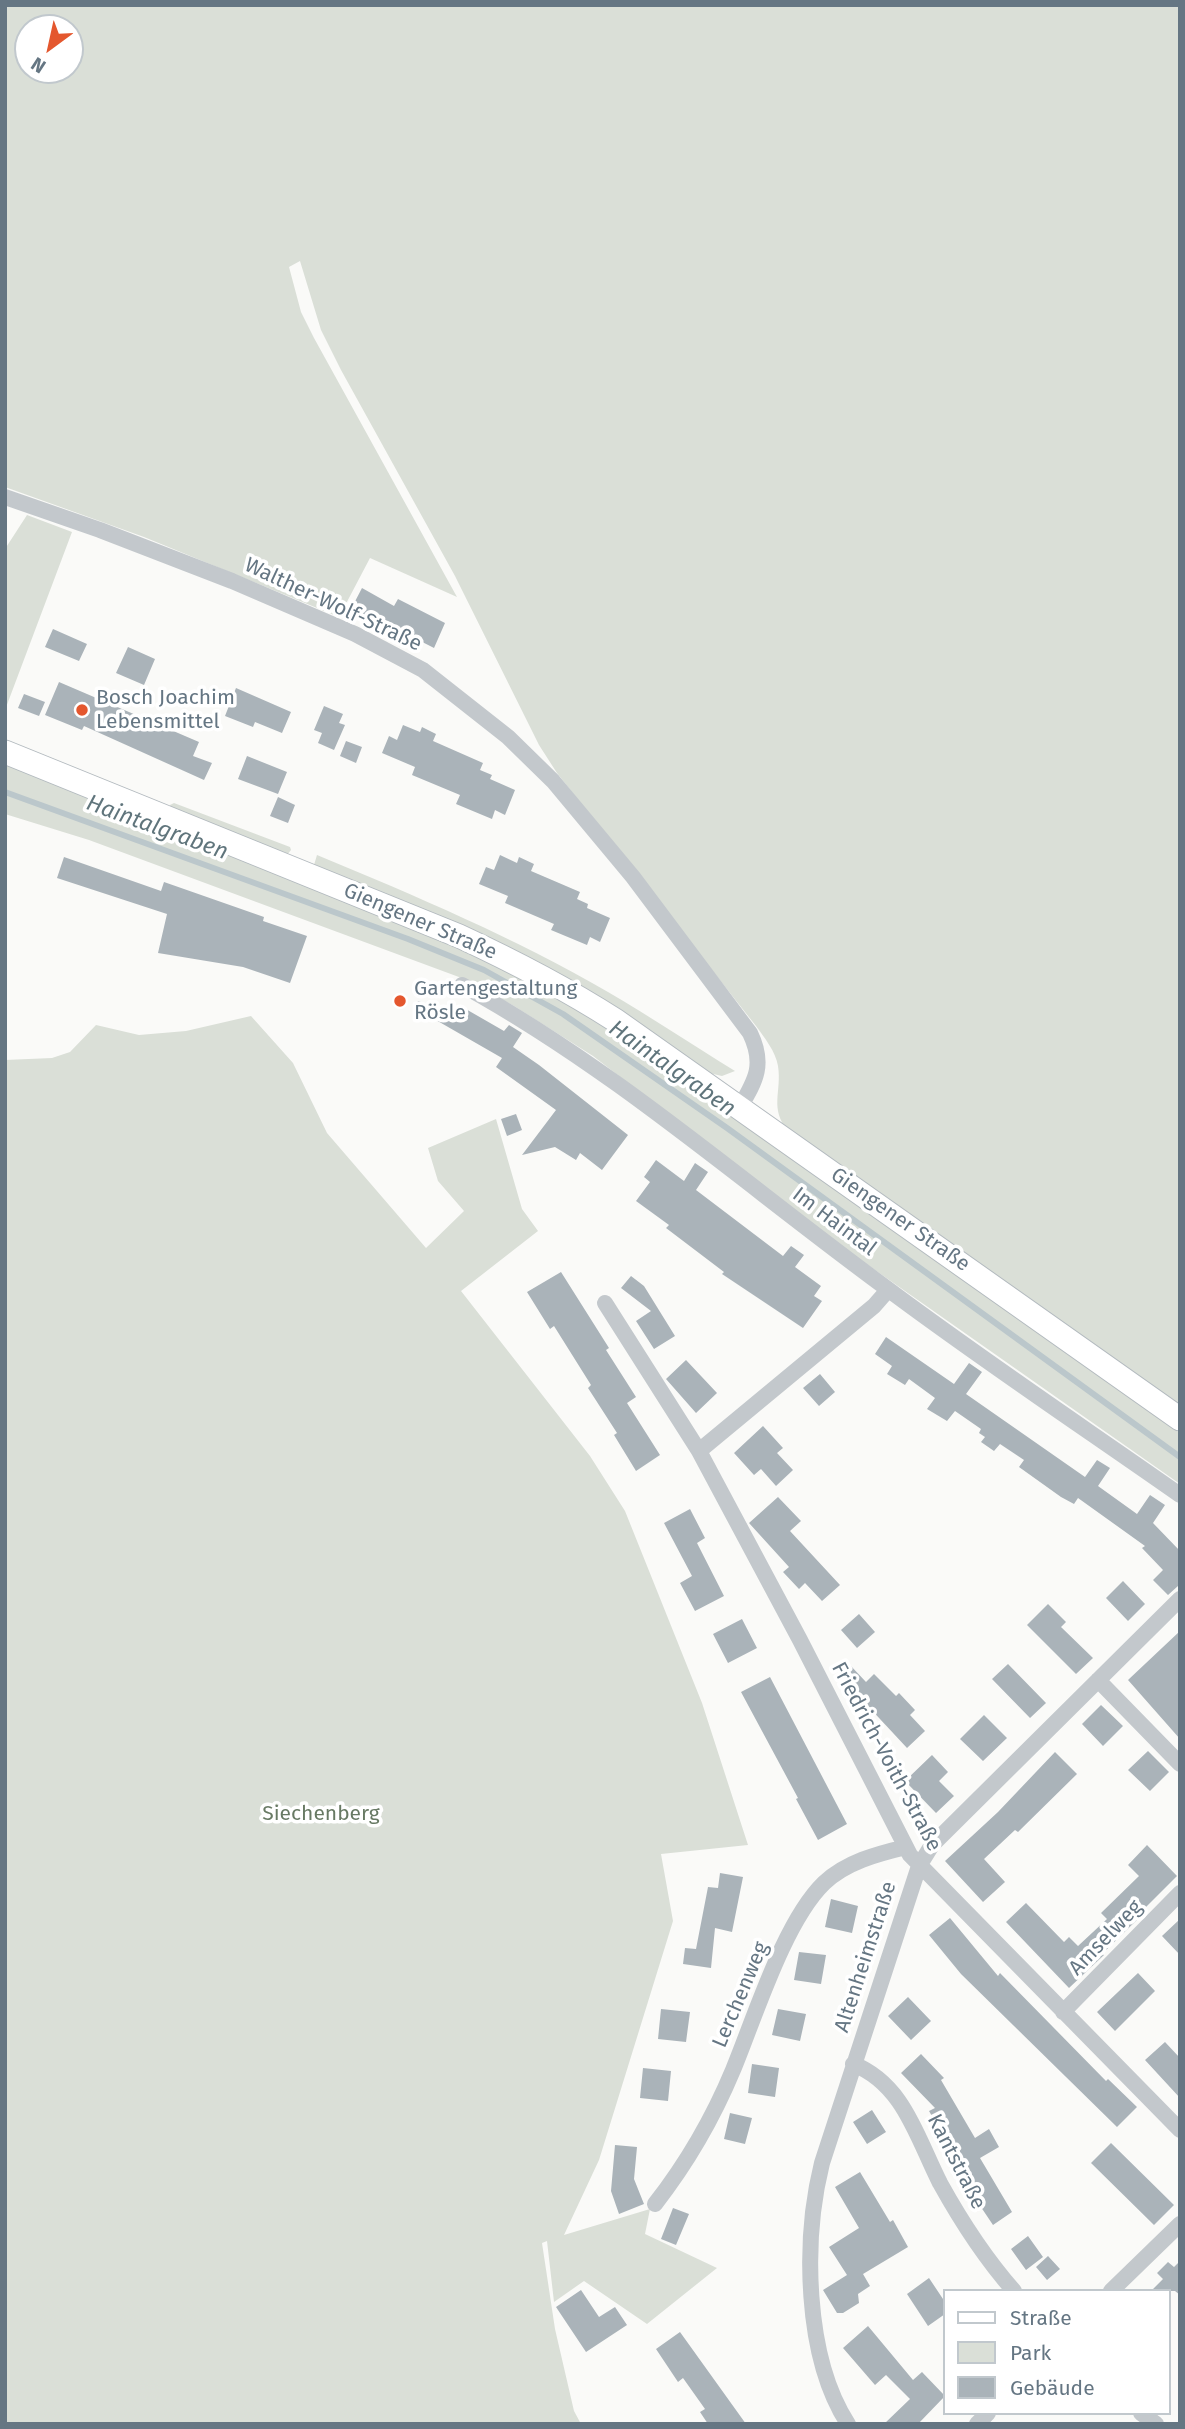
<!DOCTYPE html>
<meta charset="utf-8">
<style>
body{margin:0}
#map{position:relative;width:1185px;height:2429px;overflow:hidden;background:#fafaf8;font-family:"Fira Sans",sans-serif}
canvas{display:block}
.frame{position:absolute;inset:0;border:7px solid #657683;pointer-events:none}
.legend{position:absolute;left:943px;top:2289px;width:228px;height:126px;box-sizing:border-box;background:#fff;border:2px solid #c1c8cd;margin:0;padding:9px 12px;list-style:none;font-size:21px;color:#657683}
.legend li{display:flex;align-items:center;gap:14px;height:35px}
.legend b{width:35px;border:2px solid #c1c8cd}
.north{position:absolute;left:14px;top:14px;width:70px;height:70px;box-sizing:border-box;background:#fff;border:2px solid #c1c8cd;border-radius:50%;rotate:213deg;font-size:19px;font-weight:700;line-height:28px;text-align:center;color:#657683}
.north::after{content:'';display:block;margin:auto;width:24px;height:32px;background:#e4572e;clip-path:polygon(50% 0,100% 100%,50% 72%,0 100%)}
</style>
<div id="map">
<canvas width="1185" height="2429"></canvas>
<div class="frame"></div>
<ul class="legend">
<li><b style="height:9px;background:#fff"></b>Straße</li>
<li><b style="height:19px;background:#dadfd7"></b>Park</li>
<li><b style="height:19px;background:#aab3b9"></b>Gebäude</li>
</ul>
<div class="north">N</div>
</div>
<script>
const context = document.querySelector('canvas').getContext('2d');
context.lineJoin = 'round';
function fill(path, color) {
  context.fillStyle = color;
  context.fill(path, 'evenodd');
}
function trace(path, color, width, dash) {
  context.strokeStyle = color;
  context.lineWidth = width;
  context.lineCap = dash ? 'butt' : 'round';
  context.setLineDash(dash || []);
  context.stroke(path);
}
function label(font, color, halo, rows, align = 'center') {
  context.font = font + ' "Fira Sans",sans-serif';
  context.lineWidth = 7;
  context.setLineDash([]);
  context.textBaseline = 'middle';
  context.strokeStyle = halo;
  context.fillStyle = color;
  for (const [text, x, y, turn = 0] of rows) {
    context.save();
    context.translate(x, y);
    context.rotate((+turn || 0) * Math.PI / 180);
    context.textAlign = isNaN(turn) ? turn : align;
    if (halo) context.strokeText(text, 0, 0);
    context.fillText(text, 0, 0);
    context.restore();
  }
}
fill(new Path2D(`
 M5,5h1175v1405l-392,-279c-19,-23 -6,-39 -10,-65 -2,-14 -14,-29 -22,-40l-199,-253 -18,-28 -84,-169 -114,-206 -20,-40 -21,-69 -11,6 12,45 13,26 143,259 -87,-39 -31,59 -195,-80 -139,-50zM28,28h42v42h-42z
 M27,515l45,17 -67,178v-161z
 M5,764l433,171 154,81 588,417v51l-352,-247 -235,-181 -79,-50 -47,-26 -378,-140 -84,-26z
 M174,803l116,44 1,3 -4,5 -116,-46 -1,-4z
 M317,855c99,41 198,83 291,137 43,25 85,53 127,79l-13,5 -13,-3 -395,-208z
 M251,1016l42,47 34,70 99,115 38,-37 -26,-30 -10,-33 68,-29 26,90 16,22 -77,60 129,165 35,55 77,192 46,142 -87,9 12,67 -74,239 -35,75 86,-26 -5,25 72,34 -70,56 -63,-43 -30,21 -7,-61 -5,2 13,86 19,82 7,13h-576v-1364l47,-2 18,-6 26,-27 43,10 47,-4z`), '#dadfd7');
trace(new Path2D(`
 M5,792l403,147 76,31 79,44 164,114 453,329`), '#bbc7cb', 6);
fill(new Path2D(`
 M362,588l32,18 4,-7 47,24 -11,25 -45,-23 -4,6 -35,-20z
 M53,629l34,15 -8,17 -34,-14z
 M128,647l27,12 -11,26 -28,-12z
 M59,682l140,60 -6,14 19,7 -8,17 -120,-54 -2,4 -37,-15z
 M236,688l55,24 -9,21 -27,-11 -2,5 -28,-11z
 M24,694l21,8 -6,14 -21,-8z
 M324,706l19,8 -4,9 6,2 -11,25 -16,-7 4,-10 -8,-3z
 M403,725l17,7 2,-5 14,7 -3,7 50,22 -3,7 12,5 -2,4 25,11 -10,25 -10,-5 -3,9 -36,-15 4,-9 -48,-20 3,-8 -33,-14 7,-17 8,4z
 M346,741l16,6 -6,16 -16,-7z
 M247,756l40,16 -9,22 -40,-15z
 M278,797l17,8 -7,18 -18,-7z
 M500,855l17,8 2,-6 15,7 -3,7 49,21 -3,7 11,5 -1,4 23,10 -10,24 -10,-5 -3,8 -36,-15 3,-6 -49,-21 3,-7 -29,-12 7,-17 8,3z
 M64,857l97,34 3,-9 100,35 -1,4 44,15 -17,47 -47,-16 -85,-14 9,-39 -110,-36z
 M418,1001l42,14 4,-7 40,23 5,-6 13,8 -9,14 26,18 89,70 -26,35 -22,-17 -4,7 -21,-13 -33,8 34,-45 -60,-43 6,-9 -87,-50z
 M516,1114l6,16 -15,6 -6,-17z
 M656,1160l28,21 11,-18 13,9 -12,18 87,66 8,-10 13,9 -9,12 26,19 -7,10 8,5 -19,27 -81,-54 2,-2 -58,-44 3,-3 -33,-24 14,-19 -6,-5z
 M561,1272l48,76 -3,2 30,47 -9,6 33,52 -24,16 -22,-36 3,-2 -29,-45 3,-3 -37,-59 -4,3 -23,-37z
 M631,1276l13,10 31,50 -21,13 -18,-28 15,-10 -30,-23z
 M886,1337l68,47 15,-21 13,9 -16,22 119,83 12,-17 13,8 -12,18 39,28 13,-19 15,10 -12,18 27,28v36l-2,-1 -10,9 -15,-15 10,-10 -21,-22 3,-2 -67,-48 -4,6 -13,-7 -42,-30 5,-7 -24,-16 -6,7 -13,-9 4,-5 -6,-4 2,-4 -26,-18 -8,10 -20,-12 8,-11 -26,-19 -4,6 -18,-11 5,-8 -17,-12z
 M686,1360l31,33 -21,20 -30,-34z
 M820,1374l15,18 -16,14 -16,-18z
 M763,1426l20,22 -6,5 16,17 -17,16 -15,-17 -7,6 -20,-22z
 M778,1497l23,24 -11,10 50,54 -18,16 -17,-18 -6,6 -16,-17 6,-5 -40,-44z
 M690,1509l15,29 -8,5 27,53 -29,15 -15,-28 12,-7 -28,-53z
 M1123,1581l22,23 -17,17 -22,-23z
 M1048,1604l18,18 -5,5 32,31 -17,16 -49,-49z
 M859,1614l16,18 -18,16 -16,-18z
 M742,1619l15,29 -29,15 -15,-29z
 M1180,1631v108l-52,-59z
 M1008,1664l38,39 -16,15 -38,-39z
 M850,1665l16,17 8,-8 22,22 3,-3 16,17 -5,5 15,16 -18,17 -68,-73z
 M770,1677l77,147 -29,16 -22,-41 2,-1 -57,-106z
 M1101,1705l22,21 -20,20 -21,-22z
 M984,1715l23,23 -24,23 -23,-22z
 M1148,1751l21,21 -19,19 -22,-21z
 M1055,1752l22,22 -59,58 -3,-2 -31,29 21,23 -22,20 -38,-41 53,-49z
 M932,1755l16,17 -9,9 15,15 -18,17 -31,-32z
 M1147,1845l30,31 -37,37 2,2 -40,39 2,1 -35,33 -63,-66 20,-19 38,39 5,-5 9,9 29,-27 -6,-6 38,-37 -11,-11z
 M720,1873l23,4 -11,55 -17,-4 -4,40 -28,-4 2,-16 11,1 12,-62 10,1z
 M831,1899l27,7 -6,27 -27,-6z
 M950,1918l48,58 2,-3 106,108 2,-2 29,28 -20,20 -156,-153 -32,-39z
 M1180,1919v36l-18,-19z
 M799,1952l27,3 -5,29 -27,-4z
 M1138,1973l17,18 -40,40 -18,-19z
 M908,1997l23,24 -20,19 -23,-24z
 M661,2009l29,3 -4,30 -28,-3z
 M778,2009l28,5 -6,27 -28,-6z
 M1165,2042l15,16v40l-35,-38z
 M921,2054l23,24 -3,2 34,58 14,-9 10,18 -19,11 32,54 -19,13 -47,-70 6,-4 -23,-40 6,-3 -34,-35z
 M752,2064l27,4 -4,29 -27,-4z
 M643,2068l28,3 -3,30 -28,-3z
 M872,2110l14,22 -19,12 -14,-22z
 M730,2113l22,5 -7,26 -21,-5z
 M1111,2143l63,62 -20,20 -63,-62z
 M615,2145l22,2 -3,32 10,25 -25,10 -8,-23z
 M860,2172l30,50 3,-2 15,27 -45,27 7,12 -12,8 1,9 -16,10h-6l-14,-23 24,-15 -18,-28 30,-19 -24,-41z
 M673,2208l16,6 -13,31 -15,-6z
 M1028,2236l15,21 -17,13 -15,-21z
 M1048,2256l12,13 -13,11 -11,-13z
 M1180,2261v34l-5,-4h-24l12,-12 -6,-6 11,-11 6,5z
 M929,2278l16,24v12l-17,12 -21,-32z
 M581,2290l18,27 16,-10 12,18 -41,27 -30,-45z
 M868,2326l45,54 9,-8 23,24 -27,28h-34l26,-25 -24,-24 -11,10 -32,-37z
 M680,2332l66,92h-38l-8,-12 5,-3 -22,-31 -5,4 -22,-33z`), '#aab3b9');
const secondary = new Path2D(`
 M5,752l454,184c54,25 106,52 156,84l565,399`);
trace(secondary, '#b3babf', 25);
trace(new Path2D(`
 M5,497l95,33 132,51 123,53 68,36 85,67 45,44 80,96 117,156c15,31 6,47 -10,74
 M462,985c153,84 286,202 427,305 95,71 194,137 291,205
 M605,1303l94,148 101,189 110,215 270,275
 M699,1451l175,-145 14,-16
 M1098,1680l82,84
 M1063,2012l117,-119
 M853,2064c51,20 64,74 87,119 21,38 45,75 74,108
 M655,2204c32,-41 58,-86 78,-134 22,-53 51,-148 91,-187 22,-21 53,-29 82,-36
 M1111,2291l69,-67
 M1141,2413l15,11
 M848,2424c-44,-68 -45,-185 -26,-261l97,-297 13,-21 248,-246
 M977,2424l11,-11`), '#c3c8cc', 16);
trace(secondary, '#fff', 23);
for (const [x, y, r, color] of [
 [82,710,7,"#e4572e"],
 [400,1001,7,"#e4572e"]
]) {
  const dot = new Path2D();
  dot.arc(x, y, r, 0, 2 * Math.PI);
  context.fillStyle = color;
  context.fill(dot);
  trace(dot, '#fff', 2.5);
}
label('21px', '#657683', '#fff', [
 ["Walther-Wolf-Straße",333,605,25],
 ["Giengener Straße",420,922,23],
 ["Giengener Straße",900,1220,35],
 ["Im Haintal",834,1222,37],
 ["Friedrich-Voith-Straße",886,1757,62],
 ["Amselweg",1106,1938,-46],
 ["Altenheimstraße",866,1957,-72],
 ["Lerchenweg",741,1995,-67],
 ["Kantstraße",956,2162,63]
]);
label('21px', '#657683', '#fff', [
 ["Bosch Joachim",96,698],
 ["Lebensmittel",96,722],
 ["Gartengestaltung",414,989],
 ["Rösle",414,1013]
], 'left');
label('21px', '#687a64', '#fff', [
 ["Siechenberg",321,1814]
]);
label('italic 23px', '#60757c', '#fff', [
 ["Haintalgraben",157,828,20],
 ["Haintalgraben",672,1069,35]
]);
</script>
